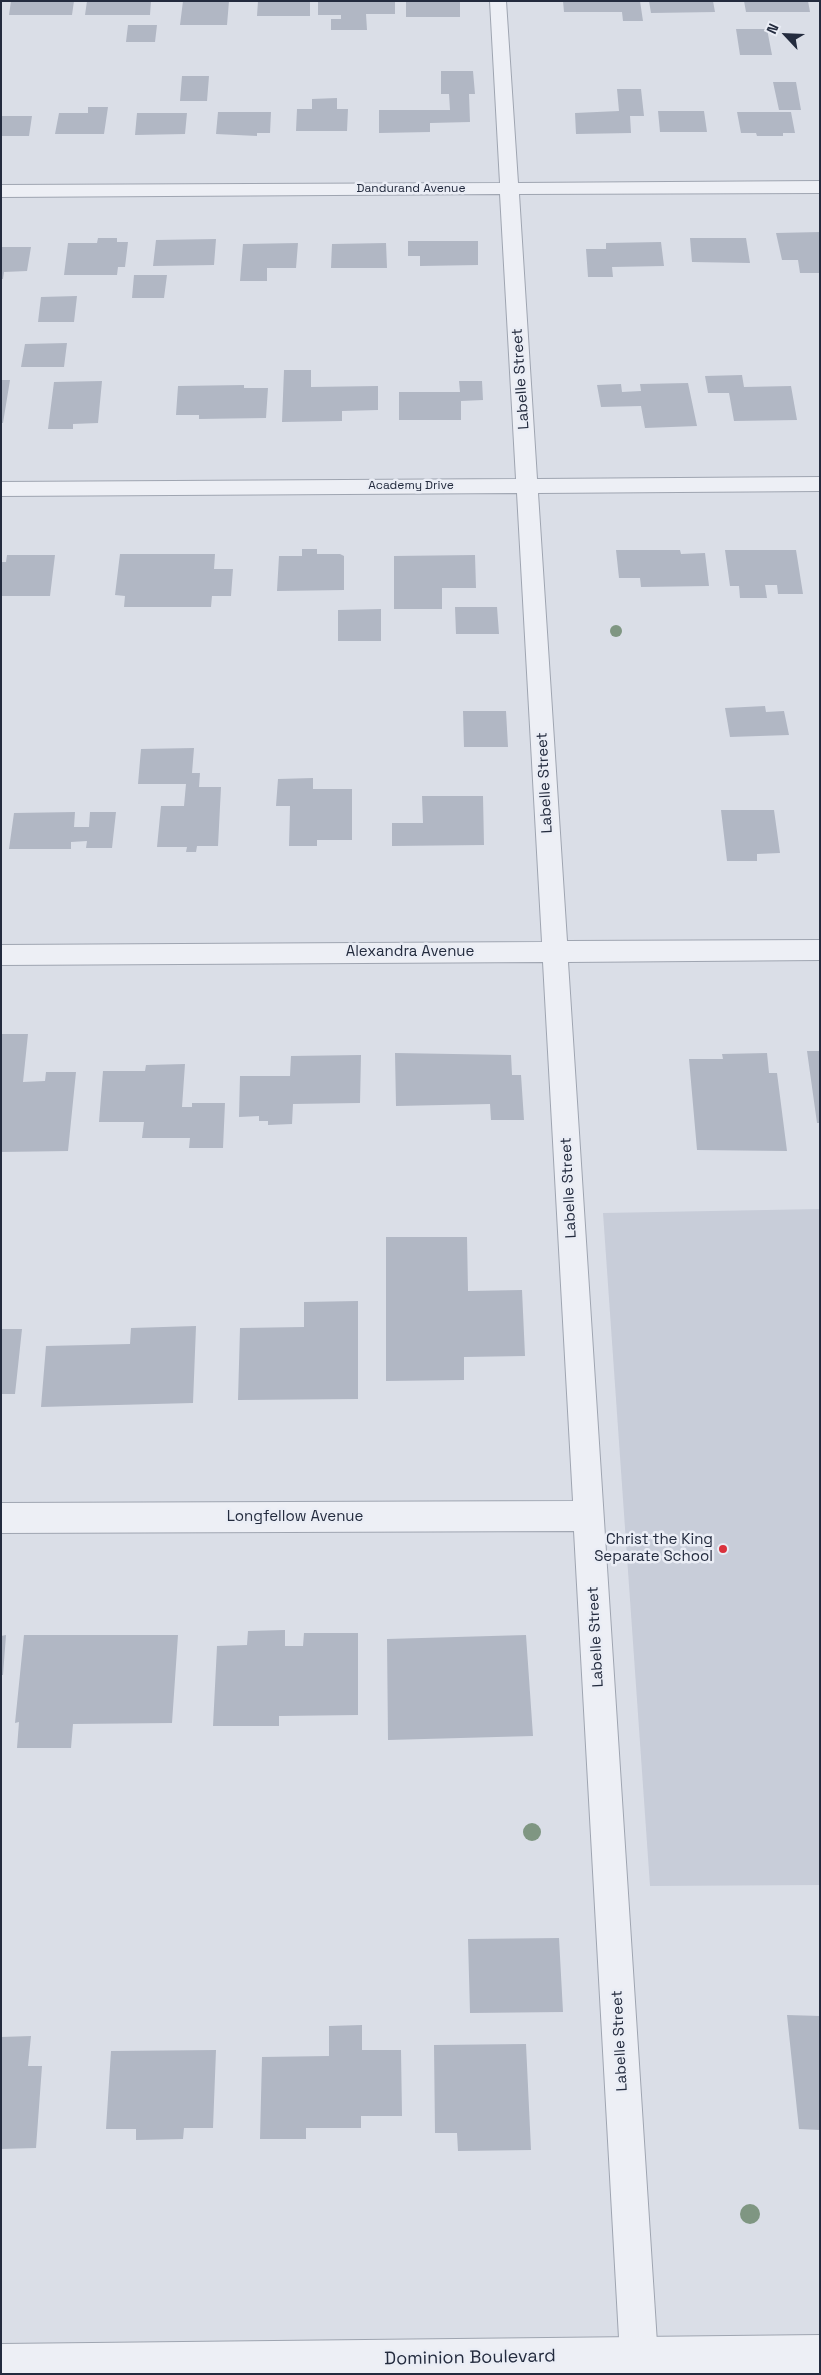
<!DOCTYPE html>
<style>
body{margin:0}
#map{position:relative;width:821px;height:2375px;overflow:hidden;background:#dadee7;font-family:"Space Grotesk",sans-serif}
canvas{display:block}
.frame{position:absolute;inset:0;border:2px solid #232b3e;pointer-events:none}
.north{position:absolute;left:761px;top:10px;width:50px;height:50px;-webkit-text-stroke:4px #eaedf5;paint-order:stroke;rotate:295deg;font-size:14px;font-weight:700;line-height:20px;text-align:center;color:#232b3e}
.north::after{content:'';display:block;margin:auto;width:18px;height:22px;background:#232b3e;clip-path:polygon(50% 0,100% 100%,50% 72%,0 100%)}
</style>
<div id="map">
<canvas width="821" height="2375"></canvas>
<div class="frame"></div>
<div class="north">N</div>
</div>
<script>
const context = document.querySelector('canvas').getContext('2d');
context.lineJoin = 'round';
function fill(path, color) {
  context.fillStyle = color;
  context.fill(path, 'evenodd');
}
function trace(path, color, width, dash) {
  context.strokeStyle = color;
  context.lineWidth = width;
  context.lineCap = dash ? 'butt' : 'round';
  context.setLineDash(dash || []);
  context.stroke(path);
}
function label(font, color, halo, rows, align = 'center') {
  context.font = font + ' "Space Grotesk",sans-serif';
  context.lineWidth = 5;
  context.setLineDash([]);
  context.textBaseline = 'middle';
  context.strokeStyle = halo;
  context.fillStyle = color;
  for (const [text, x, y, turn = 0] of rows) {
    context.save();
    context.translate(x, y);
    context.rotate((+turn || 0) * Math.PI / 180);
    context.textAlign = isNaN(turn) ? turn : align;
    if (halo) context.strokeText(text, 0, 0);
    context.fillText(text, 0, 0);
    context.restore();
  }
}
fill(new Path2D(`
 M820,1209v676l-170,1 -47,-673z`), '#c8cdd9');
fill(new Path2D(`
 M11,1h63l-2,14h-63z
 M87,1h64l-1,14h-65z
 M183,1h46l-2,24h-47z
 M258,1h52v15h-53z
 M318,1h77v13h-29l1,16h-36v-11h10v-4h-23z
 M406,1h54v16h-54z
 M563,1h77l3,20h-20l-1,-9h-58z
 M649,1h64l2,11 -64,1z
 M744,1h64l2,11h-64z
 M128,25h29l-2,17h-29z
 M736,29h31l5,26h-32z
 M441,71h32l2,23h-6l1,28 -40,1v9l-51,1v-23h71l-1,-16h-8z
 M182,76h27l-2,25h-27z
 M773,82h23l5,28h-22z
 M617,89h24l3,27h-14l1,17 -55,1 -1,-21 44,-2z
 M337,98v11h11l-1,22h-51l1,-22h15v-10z
 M88,107h20l-4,27h-49l4,-21h29z
 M658,111h46l3,21h-47z
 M218,112h53l-1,21h-13v3l-41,-2z
 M737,112h54l4,21h-12v3h-26l-1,-3h-15z
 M137,113h50l-2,21 -50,1z
 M1,116h31l-3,20h-28z
 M820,232v41h-20l-2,-13h-16l-6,-27z
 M98,238h19v4h11l-3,25h-7l-1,8h-53l4,-32h29z
 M690,238h56l4,25 -58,-1z
 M216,239l-2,26 -61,1 3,-26z
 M408,241h70v24l-58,1v-10h-12z
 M661,242l3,24 -52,1 1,10h-25l-2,-28h20v-6z
 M298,243l-2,25h-29v13h-27l3,-37z
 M386,243l1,25h-56l1,-24z
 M1,247h30l-4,24 -23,1 -1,7h-2z
 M134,275h33l-3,23h-32z
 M77,296l-3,26h-36l3,-25z
 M67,343l-3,24h-43l4,-23z
 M284,370h27v17l67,-1v24l-36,1v10l-60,1z
 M742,375l2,12 47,-1 6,34 -63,1 -5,-28h-21l-3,-17z
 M1,380h9l-7,43h-2z
 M102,381l-4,42 -25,1v5h-25l6,-47z
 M459,381h23l1,19 -22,1v19h-62v-28h61z
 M688,383l9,43 -52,2 -4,-22 -40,1 -4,-22 24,-1 1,8 19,-1 -1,-7z
 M244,385v3h24l-2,30 -67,1v-4h-23l2,-29z
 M302,549h15v5h23l4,2v34l-67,1 2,-35h23z
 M616,550h64l1,4 24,-1 4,33 -68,1 -1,-9h-21z
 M725,550h71l7,44h-25l-1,-9h-12l2,13h-27l-1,-12h-9z
 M120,554h95l-1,15h19l-2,27h-19l-1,11h-87l1,-11 -10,-1z
 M7,555h48l-5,41h-49v-34h5z
 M475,555l1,33h-34v21h-48v-53z
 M455,607h42l2,27h-43z
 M381,609v32h-43v-31z
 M765,706l1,6 18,-1 5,24 -59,2 -5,-29z
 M463,711h43l2,36h-44z
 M194,748l-2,25h8l-1,14h22l-3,59h-21l-1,6h-10l1,-5h-30l4,-41h23l2,-22h-48l3,-35z
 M313,778v11h39v51h-35v6h-28l1,-40h-14l2,-27z
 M422,796h61l1,49 -92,1v-23h31z
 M721,810h53l6,43 -23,1v7h-30z
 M75,812l-1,15h15l1,-15h26l-4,36h-26l1,-7 -16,1v7h-62l5,-36z
 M1,1034h27l-5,48 22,-1 1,-9h30l-8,79 -67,1z
 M807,1051h13v72h-3z
 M395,1053l116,2 1,20h9l3,45h-33l-1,-16 -94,2z
 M767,1053l2,20h8l10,78 -90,-1 -8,-91h34l-1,-5z
 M361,1055l-1,48 -67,1 -1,20 -24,1v-4h-9v-5l-20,1 1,-41h50l1,-20z
 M185,1064l-3,43h10v-4h33l-2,45h-34l1,-10h-48l2,-16h-45l4,-51h42l1,-6z
 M386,1237h81l1,54 54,-1 3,66 -61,1v23l-78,1z
 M358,1301v98l-120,1 2,-72 64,-1v-25z
 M196,1326l-3,77 -152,4 5,-61 84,-2 1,-16z
 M1,1329h21l-7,65h-14z
 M285,1630v16h18l1,-13h54v82l-79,1v10h-66l4,-80 30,-1 1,-14z
 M6,1635l-3,40h-2v-39z
 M24,1635h154l-6,88 -99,1 -2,24h-54l2,-26 -4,1z
 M526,1635l7,101 -145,4 -1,-101z
 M559,1938l4,74 -93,1 -2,-74z
 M787,2015l33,1v114l-21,-1z
 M362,2025v25h39l1,66h-41v12h-55v11h-46l2,-82 67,-1v-30z
 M31,2036l-3,30h14l-6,82 -35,1v-112z
 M526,2044l5,106 -73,1 -1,-18h-22l-1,-88z
 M216,2050l-3,78h-29l-1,11 -47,1v-11h-30l5,-78z`), '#b1b7c4');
const minor = new Path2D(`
 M490,1h16l12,182 302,-2v12l-301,1 18,285 283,-2v14l-282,2 29,448 253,-1v20l-252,2 91,1412h-38l-47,-843 -573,2v-30l572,-2 -30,-539 -542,3v-20l541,-3 -25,-449 -516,3v-14l515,-3 -16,-285 -499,3v-12l499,-2z`);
const tertiary = new Path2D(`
 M820,2335v38l-819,1v-30z`);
trace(minor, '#9fa5b1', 2);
trace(tertiary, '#9fa5b1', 2);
fill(minor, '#edeff5');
fill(tertiary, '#edeff5');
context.fillStyle = '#7f9682';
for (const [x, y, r] of [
 [616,631,6],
 [532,1832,9],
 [750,2214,10]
]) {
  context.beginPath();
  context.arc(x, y, r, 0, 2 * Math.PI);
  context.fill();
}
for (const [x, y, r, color] of [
 [723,1549,5,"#da313c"]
]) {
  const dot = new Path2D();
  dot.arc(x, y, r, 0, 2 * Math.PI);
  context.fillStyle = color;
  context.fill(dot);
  trace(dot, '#eaedf5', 2);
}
label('12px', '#232b3e', '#eaedf5', [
 ["Dandurand Avenue",411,189],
 ["Academy Drive",411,486]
]);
label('15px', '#232b3e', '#eaedf5', [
 ["Labelle Street",521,379,-94],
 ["Labelle Street",545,783,-93],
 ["Alexandra Avenue",410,952],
 ["Labelle Street",569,1188,-93],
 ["Longfellow Avenue",295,1517],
 ["Labelle Street",596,1637,-93],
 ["Labelle Street",620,2041,-93]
]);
label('15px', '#232b3e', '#eaedf5', [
 ["Christ the King",713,1540],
 ["Separate School",713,1557]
], 'right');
label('18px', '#232b3e', '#eaedf5', [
 ["Dominion Boulevard",470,2358,-1]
]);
</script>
